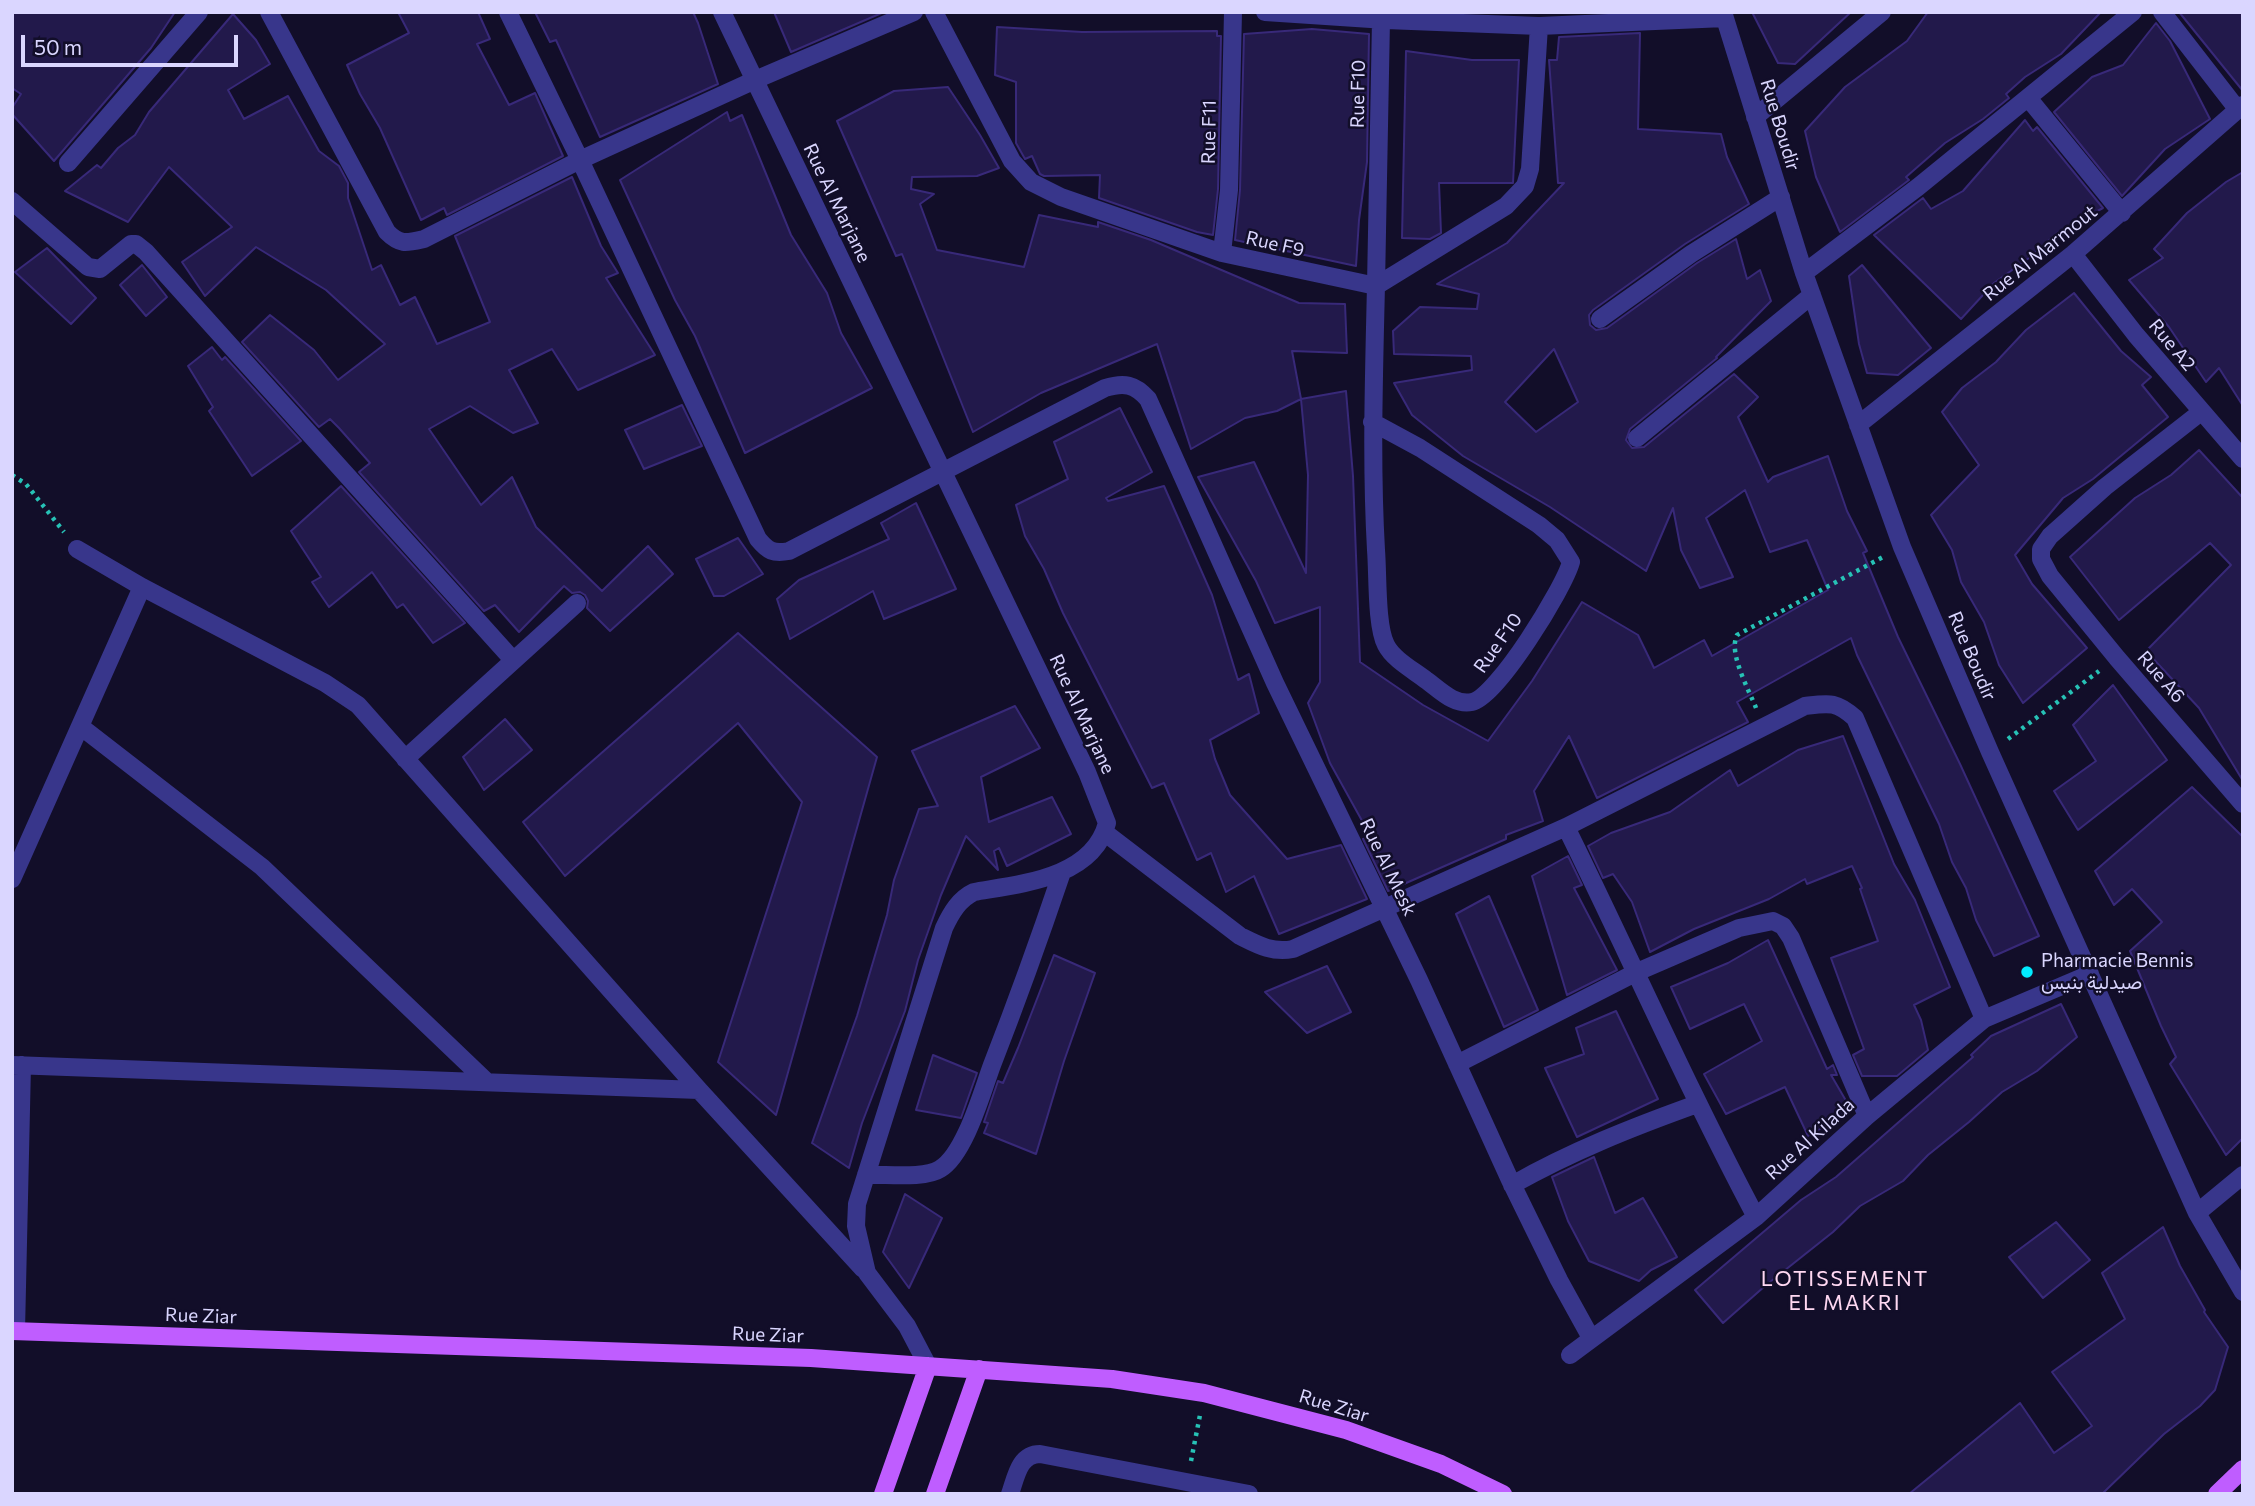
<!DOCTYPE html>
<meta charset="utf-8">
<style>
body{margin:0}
#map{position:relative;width:2255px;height:1506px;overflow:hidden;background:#120e29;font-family:Commissioner,sans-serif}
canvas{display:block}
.frame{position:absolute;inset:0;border:14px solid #dad6ff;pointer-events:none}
.scale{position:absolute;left:21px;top:35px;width:217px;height:32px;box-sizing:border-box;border:4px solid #dad6ff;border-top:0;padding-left:9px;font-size:21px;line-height:24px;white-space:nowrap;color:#dad6ff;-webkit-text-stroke:5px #120e29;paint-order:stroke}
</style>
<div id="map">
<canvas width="2255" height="1506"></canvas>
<div class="frame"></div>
<div class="scale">50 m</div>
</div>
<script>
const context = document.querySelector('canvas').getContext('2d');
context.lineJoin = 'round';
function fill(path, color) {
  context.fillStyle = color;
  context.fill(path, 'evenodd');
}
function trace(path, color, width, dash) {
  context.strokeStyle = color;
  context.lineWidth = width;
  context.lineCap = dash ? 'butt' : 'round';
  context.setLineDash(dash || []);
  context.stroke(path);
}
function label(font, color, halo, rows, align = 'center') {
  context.font = font + ' Commissioner,Vazirmatn,sans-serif';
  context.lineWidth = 5;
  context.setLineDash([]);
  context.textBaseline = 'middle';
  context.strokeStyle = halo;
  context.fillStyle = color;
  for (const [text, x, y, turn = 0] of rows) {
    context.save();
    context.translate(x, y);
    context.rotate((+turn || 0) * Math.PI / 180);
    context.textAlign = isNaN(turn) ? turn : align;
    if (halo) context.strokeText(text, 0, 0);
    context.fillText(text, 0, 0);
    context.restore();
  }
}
const building = new Path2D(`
 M12,12h163l-24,36 -97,113 -42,-47v-6l9,-14 -9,-6z
 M398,12h80l12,27 -13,5 32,61 26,-12 28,63 -116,59 -3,-7 -23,12 -41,-92 -20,-34 -13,-29 62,-32z
 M535,12h158l5,11 20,61 -118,53 -44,-97 -6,2z
 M774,12h110l-93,40z
 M1752,12h99l-56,52 -17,-1z
 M1928,12h173l-40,42 -36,23 -19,17 3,4 -26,21 -38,24 -39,34 3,3 -69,52 -24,-55 -11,-46 40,-44 62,-46z
 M2179,12h64v79z
 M233,14l23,26 14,24 -42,26 16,29 44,-23 31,55 20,15 9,17v15l24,72 9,-5 19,40 15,-8 22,47 53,-22 -35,-86 117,-59 29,69 17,27 -12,5 49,77 -77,35 -26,-41 -43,21 29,53 -25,10 -43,-27 -41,23 52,76 31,-28 24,50 66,64 46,-45 25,28 -63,57 -23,-23 1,-7 -3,-6 -5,-3 -8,1 -8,-7 -45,46 -24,-27 -11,6 -125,-139 11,-9 -31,-35 -9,-9 -11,8 -77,-85 28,-27 44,35 24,30 47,-36 -59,-54 -70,-43 -51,49 -23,-34 50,-35 -63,-60 -41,55 -63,-31 32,-26 4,3 17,-20 17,-13 14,-23z
 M2156,23l14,18 40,78 -45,30 -43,47 -68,-84 38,-35 31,-12z
 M997,27l85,5 135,-1v5h4l-3,153 -5,46 -16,-3 -98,-34 1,-23 -56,1 -4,-2 -8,-18 -7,3 -9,-16v-61l-21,-7z
 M1312,29l57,5 -2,128 -8,58 -3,46 -121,-26 5,-50 4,-156z
 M1640,33l-2,96 83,5 6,23 22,47 -64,40 -92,66 -4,5 1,10 6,5 11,-2 90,-65 39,-24 11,40 13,-9 11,31 -55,56 1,1 -87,71 -4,11 6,8 12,-1 90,-73 24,23 -20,20 30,65 5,-5 55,-21 19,55 20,40 -4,2 35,84 62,127 79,172 -45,20 -18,-36 -10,-32 -14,-26 -13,-38 -82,-169 -6,-17 -114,64 11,20 -151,76 -28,-62 -35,55 9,30 -37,14v4l-118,52 -25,-52 8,-2 -41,-74 -22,-60 12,-21v-75l-45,16 -19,-42 -58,-104 56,-15 52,111 2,-98 -7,-76 45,-8 7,85 7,186 63,43 65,36 44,-60 50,-79 56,33 16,33 50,-28 8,16 116,-66 -21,-50 -37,12 -25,-62 -39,28 27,59 -33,11 -19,-38 -8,-42 -27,63 -96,-64 -87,-51 -51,-41 -18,-32 78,-13 -1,-14 -77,-2 -1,-23 27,-24 57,2 2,-15 -42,-10 70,-41 57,-60h-6l-9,-123h8l2,-23zM1554,349l24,53 -42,30 -31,-30z
 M1406,51l66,9h47l-6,123h-74l2,50 -11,6 -28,-1z
 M948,87l32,48 19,33 -22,8 -65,1 -1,12 23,5 -14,10 17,46 87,17 15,-52 59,12v-5l53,18 148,63 46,1 2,49 -55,-2 9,48 -24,12 -32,7 -54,31 -34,-105 -116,49 -68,39 -71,-178 -6,2 -59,-135 57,-30z
 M727,112l3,9 12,-6 49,120 36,58 14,40 31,55 -127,65 -50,-117 -20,-36 -55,-120z
 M2025,120l8,11 4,-4 66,81 -46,25 -28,25 -35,25 -33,36 -87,-84 49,-37 8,11 32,-18z
 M2243,172v234l-24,-38 -13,14 -37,-55 -40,-47 34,-22 -9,-9 33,-36 39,-31z
 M47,248l49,50 -25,26 -56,-52z
 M142,265l25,32 -21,19 -26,-31z
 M1862,265l69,83 -33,27 -31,-2 -8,-29 -10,-68z
 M2074,293l47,58 30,26 -9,8 26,32 -75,62 -30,19 -48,57 17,29 55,64 -64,55 -24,-38 -15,-43 -23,-40 -9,-32 -21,-35 48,-50 -37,-53 20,-24 34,-26 30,-32z
 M212,347l10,13 3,-3 76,84 -49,35 -43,-65 4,-4 -25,-41z
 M682,405l20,41 -58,23 -19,-39z
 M1120,408l32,64 -46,26 2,3 56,-15 48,109 26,85 11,-6 10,39 -49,27 5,19 15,36 57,64 54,-14 26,54 -88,35 -25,-58 -28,16 -15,-39 -14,7 -33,-77 -12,5 -89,-175 -19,-44 -19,-33 -9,-31 52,-26 -14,-37z
 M2199,450l44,48v283l-44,-73 -53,-57 85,-86 -21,-22 -91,77 -49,-63 65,-59 36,-23z
 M341,486l124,137 -32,20 -30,-39 -6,4 -25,-36 -43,35 -17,-25 9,-5 -30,-46z
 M916,503l40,86 -72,30 -11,-28 -83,48 -13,-40 22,-19 90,-41 -8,-16z
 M738,538l25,36 -39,22h-10l-18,-37z
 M738,633l139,124 -101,358 -58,-53 84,-260 -64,-79 -173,153 -42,-54z
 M2113,685l54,75 -89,70 -24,-39 42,-30 -23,-36z
 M1015,706l25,42 -59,29 8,45 63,-25 19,37 -64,32 -8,-18 -5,3 4,19 -32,-34 -25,59 -23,65 -13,51 -43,112 -13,45 -37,-25 45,-127 30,-101 7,-35 25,-71 19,-3 -26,-55z
 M505,719l27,31 -48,40 -21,-33z
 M1843,736l51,128 21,36 35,87 -36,18 7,15 7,30 -31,26h-35l-9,-21 11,-6 -33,-91 47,-17 -18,-52 2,-1 -10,-22 -45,18 -2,-5 -36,20 -75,30 -44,23 -18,-50 -19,-28 -10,4 -15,-32 23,-13 59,-21 60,-42 8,16 60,-36z
 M2192,787l51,50v301l-17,17 -56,-91 6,-7 -15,-31 -31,-75 32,-29 -30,-33 -18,16 -19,-34z
 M1568,856l14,29 -8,3 43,82 -50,25 -35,-119z
 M1489,896l49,114 -34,17 -48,-113z
 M1768,940l59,129 6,-4 4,10h-6l21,36 -44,25 -23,-49 -59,27 -22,-40 58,-33 -18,-37 -54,25 -19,-42 57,-24z
 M1054,955l41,18 -31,88 -28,93 -52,-21 4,-10 -4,-1 14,-41 5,2 15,-35z
 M1327,966l24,46 -44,21 -42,-41z
 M2061,1004l16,33 -40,34 -35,21 -33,30 -41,33 -25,26 -43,25 -27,26 -68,54 -42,37 -28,-33 106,-90 35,-23 137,-120 -2,-2 20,-19z
 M1616,1011l42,88 -81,38 -32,-69 39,-14 -8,-26z
 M933,1055l44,18 -16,45 -45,-8z
 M1594,1157l21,56 28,-15 34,59 -26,13 -12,11 -50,-20 -21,-40 -16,-44z
 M905,1194l37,24 -33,70 -26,-36z
 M2056,1222l34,38 -47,38 -34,-41z
 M2163,1227l17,39 25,44 -1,2 24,35 -13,43 -15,16 -36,28 -62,60h-193l111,-91 34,50 38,-27 -40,-54 73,-53 -23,-46z`);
fill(building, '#22194b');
trace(building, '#382979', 2);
trace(new Path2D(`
 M12,475l14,9 38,48
 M1756,708c-7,-18 -28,-55 -19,-73l146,-78
 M2008,739l91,-68
 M1191,1461l9,-46`), '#27c2b6', 4.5, [3.5, 5]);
trace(new Path2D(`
 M269,12l118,220c13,13 19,11 37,7l156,-79 175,-80 159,-68
 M508,12l72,148 178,379c10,12 15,15 31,12l316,-163c19,-6 30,-4 43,11l127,284 144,297 91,200 49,100 32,58
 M722,12l365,760 20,51c-14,55 -87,61 -133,69 -15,7 -23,21 -30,36l-87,276 -1,22 11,47 40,53 21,40
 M934,12l78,149 19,21 30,15 161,56 154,33 130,-80 19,-20 5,-17 9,-143
 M1265,12l121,8 153,6 186,-8
 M1723,12l81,261 98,274 88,205 207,461 46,79
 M2162,12l76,98
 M2029,99l93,114
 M1755,117l127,-105
 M68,163l131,-151
 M12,201l76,66 12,2 31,-25h5l10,8 367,408
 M1222,253l7,-63 4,-178
 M2073,254l63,81 107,124
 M1804,273l114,-86 215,-175
 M1600,319l91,-65 90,-57
 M2201,412l-96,75 -55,49 -9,13v10l9,17 67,82 126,146
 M1372,422l48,26 119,77 18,15 14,22c-7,26 -74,135 -99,140 -18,4 -33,-13 -46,-22 -13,-10 -33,-21 -40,-35 -10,-19 -8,-71 -10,-95 -5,-88 -2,-176 0,-265 2,-88 3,-177 5,-265
 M1858,425l215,-171 170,-149
 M1637,438l175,-143
 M77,549l65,38 183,96 33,22 341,385 164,179
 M80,726l182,141 225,215
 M405,759l172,-156
 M1566,827c64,130 122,262 190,390
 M1104,832l136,104c18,9 32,17 53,13l273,-122 239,-121c24,-3 31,-5 50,12l129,301
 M12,879l130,-292
 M1457,1064l180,-92 102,-44 34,-7 10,5 8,12 76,178
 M12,1065l687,25
 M866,1175c19,-1 59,4 74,-6 25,-15 42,-77 52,-104 25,-64 48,-128 70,-193
 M1512,1185c60,-34 121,-58 185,-81
 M2197,1213l46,-38
 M16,1331l6,-266
 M1570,1355l186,-138 111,-101 117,-97 106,-45
 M1010,1494c6,-17 9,-40 30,-40l209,40`), '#38368b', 18);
trace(new Path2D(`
 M12,1331l799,27 301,21 92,14 142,37 95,34 62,30
 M883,1494l45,-128
 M935,1494l44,-125
 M2217,1494l26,-25`), '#bf5dff', 18);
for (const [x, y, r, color] of [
 [2027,972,7,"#02ebff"]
]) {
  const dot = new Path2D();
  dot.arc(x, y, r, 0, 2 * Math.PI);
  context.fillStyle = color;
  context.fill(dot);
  trace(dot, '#120e29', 2.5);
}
label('19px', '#dad6ff', '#120e29', [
 ["Rue F10",1358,94,-89],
 ["Rue Boudir",1780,125,73],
 ["Rue F11",1209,132,-89],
 ["Rue Al Marjane",837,203,64],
 ["Rue F9",1275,244,13],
 ["Rue Al Marmout",2040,253,-39],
 ["Rue A2",2172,345,50],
 ["Rue F10",1498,643,-55],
 ["Rue Boudir",1972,656,67],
 ["Rue A6",2161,677,49],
 ["Rue Al Marjane",1082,714,65],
 ["Rue Al Mesk",1388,867,64],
 ["Rue Al Kilada",1810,1139,-42],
 ["Rue Ziar",201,1316,2],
 ["Rue Ziar",768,1335,2],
 ["Rue Ziar",1334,1406,17]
]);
label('19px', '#dad6ff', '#120e29', [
 ["Pharmacie Bennis",2041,961],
 ["صيدلية بنيس",2041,983]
], 'left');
context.letterSpacing = '2px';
label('21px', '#ffd8f2', '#120e29', [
 ["LOTISSEMENT",1845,1279],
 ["EL MAKRI",1845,1303]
]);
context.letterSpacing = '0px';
</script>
